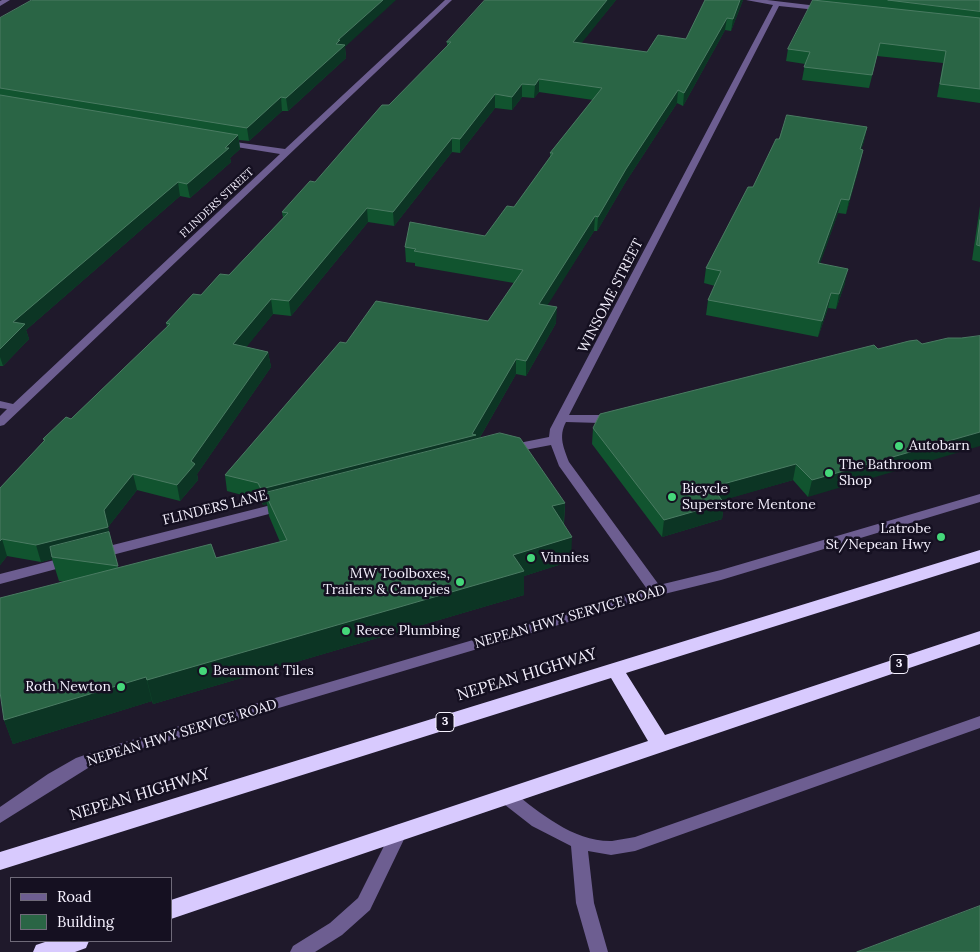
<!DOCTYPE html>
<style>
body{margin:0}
#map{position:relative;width:980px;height:952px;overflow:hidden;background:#1f192b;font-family:Lora,serif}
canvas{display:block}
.legend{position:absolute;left:10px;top:877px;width:162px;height:65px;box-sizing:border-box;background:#151021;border:1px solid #6f6a79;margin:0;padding:6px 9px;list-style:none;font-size:15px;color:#f5f1fe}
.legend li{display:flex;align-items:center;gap:10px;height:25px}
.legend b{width:25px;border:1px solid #6f6a79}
</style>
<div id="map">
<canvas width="980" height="952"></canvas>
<ul class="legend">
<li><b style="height:6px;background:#6d5e91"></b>Road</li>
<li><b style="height:14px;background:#2a6545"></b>Building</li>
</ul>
</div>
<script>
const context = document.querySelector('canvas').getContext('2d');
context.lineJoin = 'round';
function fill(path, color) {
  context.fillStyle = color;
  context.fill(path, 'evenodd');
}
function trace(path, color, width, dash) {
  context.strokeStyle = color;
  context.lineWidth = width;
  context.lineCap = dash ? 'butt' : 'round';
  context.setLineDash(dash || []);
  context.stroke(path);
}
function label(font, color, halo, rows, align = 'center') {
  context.font = font + ' Lora,serif';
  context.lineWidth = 5;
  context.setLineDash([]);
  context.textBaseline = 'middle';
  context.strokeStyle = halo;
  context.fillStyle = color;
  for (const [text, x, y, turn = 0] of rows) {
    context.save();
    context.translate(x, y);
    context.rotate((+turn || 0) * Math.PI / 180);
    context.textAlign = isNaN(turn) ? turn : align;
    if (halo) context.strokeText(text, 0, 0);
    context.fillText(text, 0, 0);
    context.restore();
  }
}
fill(new Path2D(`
 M2,0h8l-10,6v-5z
 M445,0h7l-448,425 -4,1v-10l7,-7 -7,-1v-7l13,3 267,-250 -56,-9 -4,-3 1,-2 64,9z
 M746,0h21l59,7 4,2 -4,2 -47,-5 -210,409h31l14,-4 6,4 -2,3 -18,5 -34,-1c-8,15 -2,26 3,40l90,123 62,-15 259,-76v8l-259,78 -65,16 -539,160 -29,12 -88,55v-16l48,-33 28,-16 32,-11 539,-158 -88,-123 -8,-21 -42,8 -6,-4 6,-4 40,-8 1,-8 223,-424z
 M283,502l6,4 -1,3 -191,50 -5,-2 -2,-3 2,-3 5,-2z
 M70,556l5,2 2,3 -2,3 -75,20v-10z
 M980,716v12l-345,123 -24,4 -23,-4 6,52 14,49h-18l-14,-49 -5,-57 -39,-20 -32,-25 -2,-5 2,-5 6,-2 6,2c28,22 62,51 100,50 7,-1 16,-3 23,-4z
 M400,824l6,2 2,5 -38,79 -28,25 -27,17h-25l3,-6 37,-23 28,-25 36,-72z`), '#6d5e91');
fill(new Path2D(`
 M980,550v12l-354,111 39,62 315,-104v13l-809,275v-19l477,-159 -37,-63 -611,192v-18z
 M48,941h41l-3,7 -11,4h-42l3,-7z`), '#d8cafe');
fill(new Path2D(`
 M616,0l-35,43 66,9 39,-13 19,-39h38l-12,31 -6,-1 -42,76 -6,-3 -52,80 -28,48h-3l-47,74 9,18 -30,53 -10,-2 -37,65 86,64 -1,21 7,37 -47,15v19l-371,109 -1,-3 -139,43 -9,-24 61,-138 -6,-1 -7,-22 -11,3 -34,-6 -7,9v-77l44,-47 -1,-2 28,-20 96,-92 -1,-4 35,-28 28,-20 54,-57 -1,-6 33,-30 132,-135v-5zM539,92l54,8 -43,53v4l-36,50 -29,29 -80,11 1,15 9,1v3l99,17 -26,38 -142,22 -121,132 2,16 34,9 2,5 4,-1 2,12 11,26 -64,16 -98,10 -10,-41 29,-37 43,11 18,-21 -1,-6 74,-107 -3,-15 -22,-5 27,-33 18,2 77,-94 26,4 58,-74 8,1 35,-45 17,2 10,-13 12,1z
 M813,0h167v103l-43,-6 6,-34 -66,-7 -8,32 -67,-8 3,-16 -19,-3 2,-12z
 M0,18l345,29 1,11 -58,53h-6l-33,30 -10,-1 1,9 -10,9 1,4 -41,36 -10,-2 -154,134 3,9 -26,27h-3z
 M867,127l-3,14 -3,9h2l-3,14 -14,50 -8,-1 -18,50 25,20 -9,26 -8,-1 -10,29 -112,-22 2,-15 7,-14 -11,-3 2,-15 47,-81 26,-48z
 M980,206v56l-8,-2z
 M961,338l-153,159 -15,-17 -71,20 2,3 -2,16 -60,18 -70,-93 1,-16 285,-79 44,-5z`), '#11542f');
fill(new Path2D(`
 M383,0h13l-51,47 1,11 -58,53 -2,-13 50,-54 2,-4z
 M607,0h9l-44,55 1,-13z
 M740,0h3l-12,31 2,-12z
 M727,18l-2,12 -42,76 1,-13z
 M539,79v13l-5,6 1,-13z
 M522,84v13l-10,13v-13z
 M678,90l-1,13 -52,80 -28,48 1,-14 28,-48z
 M495,94v14l-35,45v-14z
 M281,97l1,14 -33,30 -2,-13z
 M867,127l-3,14 -7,22 3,-14z
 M238,135l2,14 -10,9 1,4 -41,36 -3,-14z
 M452,138v14l-58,74 -1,-14z
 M863,150l-3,14 -14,50 3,-14z
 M178,182l2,14 -154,134 3,9 -26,27 -3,-9v-8l13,-27z
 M841,199l-3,14 -23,65 3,-15z
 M367,208l1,14 -77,94 -2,-15z
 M595,216l-1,15 -55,88v-15z
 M848,269l-3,14 -9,26 3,-15z
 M831,293l-3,15 -10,29 4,-16z
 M271,299l2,15 -37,46 -3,-16z
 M557,307l-1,16 -30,53v-15z
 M268,352l3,15 -74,107 1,6 -18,21 -3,-16 14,-24z
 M516,359v15l-40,70 -211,49 2,11 -4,1 -2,-16 211,-55z
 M980,432v14l-172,51 4,-17z
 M796,464l-3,16 -83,24 2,-17z
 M133,474l4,16 -29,37 -4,-17z
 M565,503l-2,24 -11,-21z
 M724,503l-2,16 -60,18 2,-17z
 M108,527l4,16 -60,14v2l-11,3 -5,-17z
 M572,537l-1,24 -47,15v19l-371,109 -6,-24 366,-125z
 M2,539l5,17 -7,9v-24z
 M146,677l6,24 -139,43 -9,-24z`), '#0c3524');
const building = new Path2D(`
 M32,0h351l-45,40h2l-4,4 9,1 -59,53 -5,-1 -34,31 -247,-40v-70z
 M485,0h122l-34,42 74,10 11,-17 28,4 19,-39h35l-7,19 -6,-1 -43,75 -6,-3 -52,79 -28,48 -3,-1 -56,88 18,3 -31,54 -10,-2 -44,75 4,1 -215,54 -3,-6 -33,-8 115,-133 6,1 30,-42 112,20 35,-51 -109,-19 2,-2 -11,-2 5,-25 75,14 22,-30 7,1 39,-54h-3l52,-65 -63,-9 -4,6 -13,-1 -10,13 -17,-3 -35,45 -8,-1 -59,74 -26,-4 -78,93 -18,-2 -38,45 35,8 -77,109 4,3 -18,21 -44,-11 -29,36 4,17 -72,18 -34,-6 -2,2v-53l45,-48 -2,-1 23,-22 5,2 99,-95 -4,-1 27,-29 8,1 19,-21 9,1 59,-62 -6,-1 28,-31 5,1 67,-77h7l62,-63h-4z
 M813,0l167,18v71l-40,-5 6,-33 -66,-8 -8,32 -68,-8 6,-15 -22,-3z
 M888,0h92v11z
 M0,95l238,40 -13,13h4l-42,36 -9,-2 -165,140 12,2 -25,25z
 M787,115l80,12 -7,22 3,1 -14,50 -8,-1 -23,64 30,6 -9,25 -8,-1 -9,28 -114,-21 13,-29 -15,-3 42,-81h5l23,-48h3z
 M980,220v26l-3,-1z
 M980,336v96l-168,48 -16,-16 -84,23 12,16 -60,17 -71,-92 7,-14 274,-69 4,4 31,-8 8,-1 5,4 26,-6h13z
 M500,433l20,5 45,65 -13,3 20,31 -59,18 11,16 -377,109 -1,-3 -142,43 -4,-28v-94l211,-54 5,14 71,-18 -22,-47z
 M109,532l9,34 -66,-9 -2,-10z
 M980,906v46h-123z`);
fill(building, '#2a6545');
trace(building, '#4a7b62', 1);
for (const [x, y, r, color] of [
 [899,446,5,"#45d77a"],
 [829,473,5,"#45d77a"],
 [672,497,5,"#45d77a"],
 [941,537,5,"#45d77a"],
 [531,558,5,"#45d77a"],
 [460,582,5,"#45d77a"],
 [346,631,5,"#45d77a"],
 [203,671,5,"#45d77a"],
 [121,687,5,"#45d77a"]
]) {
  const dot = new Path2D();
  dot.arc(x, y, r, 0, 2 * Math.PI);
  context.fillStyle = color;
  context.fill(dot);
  trace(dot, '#151021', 2);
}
label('11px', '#f5f1fe', '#151021', [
 ["FLINDERS STREET",217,203,-43]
]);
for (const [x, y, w] of [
 [899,664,18],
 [445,722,18]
]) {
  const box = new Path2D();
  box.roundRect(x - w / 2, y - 9.5, w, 19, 4);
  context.fillStyle = '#151021';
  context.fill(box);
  trace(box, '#f5f1fe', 1);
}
label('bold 12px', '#f5f1fe', null, [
 ["3",899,664],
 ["3",445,722]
]);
label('14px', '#f5f1fe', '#151021', [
 ["WINSOME STREET",611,296,-63],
 ["FLINDERS LANE",215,508,-14],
 ["NEPEAN HWY SERVICE ROAD",570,617,-16],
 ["NEPEAN HWY SERVICE ROAD",182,733,-17]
]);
label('14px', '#f5f1fe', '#151021', [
 ["Autobarn",909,446],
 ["The Bathroom",839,465],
 ["Shop",839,481],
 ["Bicycle",682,489],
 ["Superstore Mentone",682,505],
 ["Latrobe",931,529,"right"],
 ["St/Nepean Hwy",931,545,"right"],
 ["Vinnies",541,558],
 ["MW Toolboxes,",450,574,"right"],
 ["Trailers & Canopies",450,590,"right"],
 ["Reece Plumbing",356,631],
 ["Beaumont Tiles",213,671],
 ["Roth Newton",111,687,"right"]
], 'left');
label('16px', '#f5f1fe', '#151021', [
 ["NEPEAN HIGHWAY",527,675,-17],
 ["NEPEAN HIGHWAY",140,795,-17]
]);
</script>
